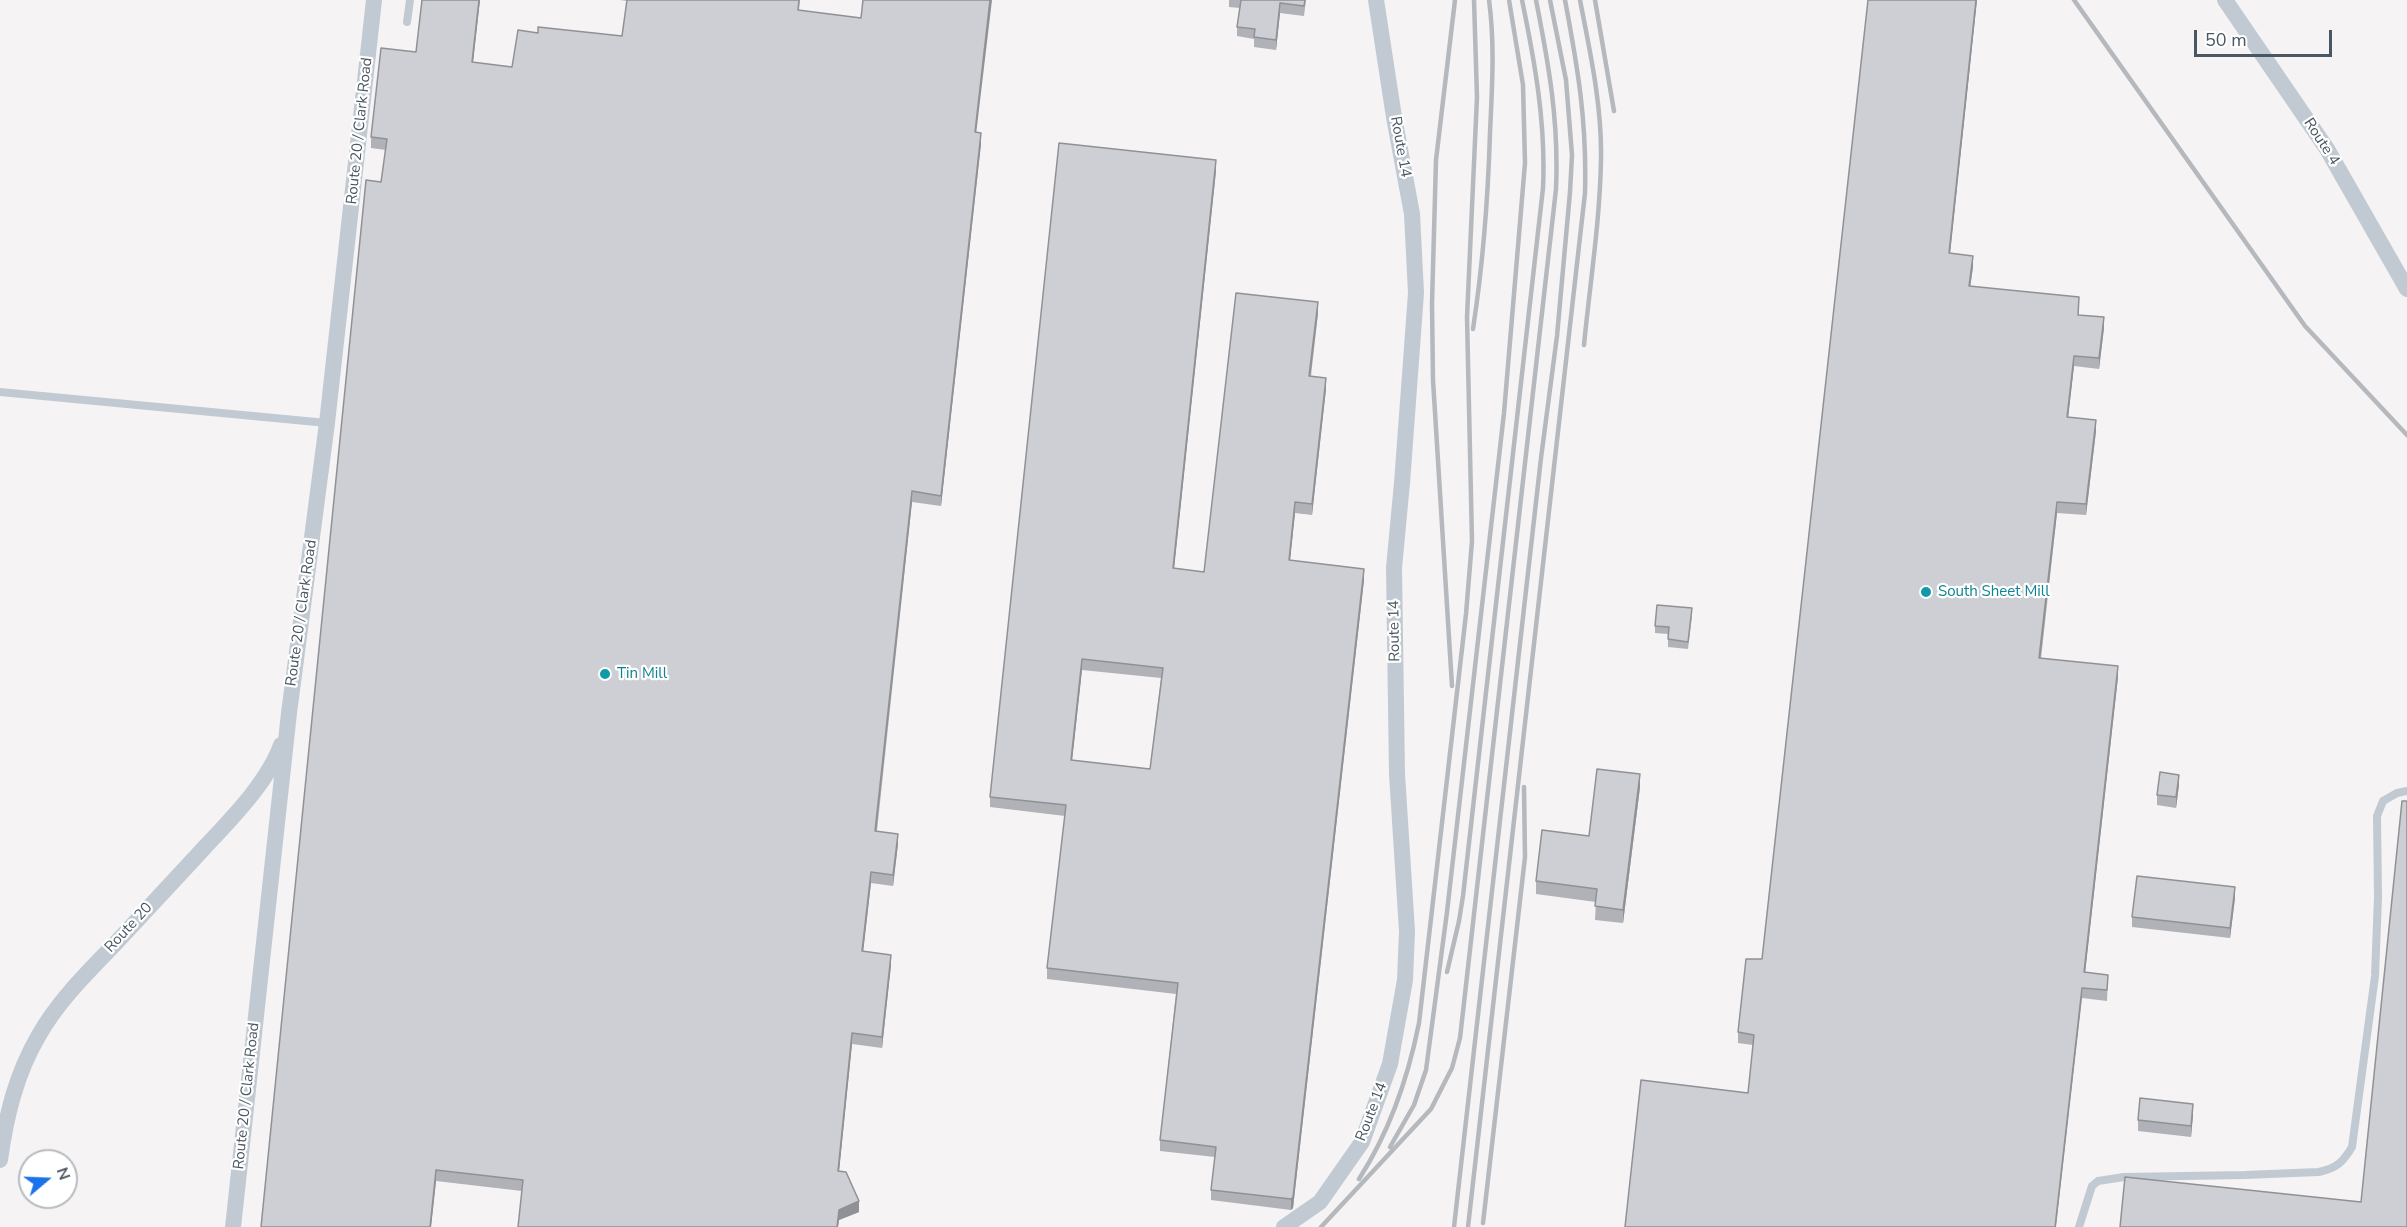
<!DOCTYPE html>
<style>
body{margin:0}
#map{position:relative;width:2407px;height:1227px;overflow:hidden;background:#f5f3f3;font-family:"Nunito Sans",sans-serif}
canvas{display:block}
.north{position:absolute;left:18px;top:1149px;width:60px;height:60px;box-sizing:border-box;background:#fff;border:2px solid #b7bbc0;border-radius:50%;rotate:71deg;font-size:16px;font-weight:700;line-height:24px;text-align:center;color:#4a5661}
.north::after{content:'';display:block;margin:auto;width:21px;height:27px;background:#1a73e8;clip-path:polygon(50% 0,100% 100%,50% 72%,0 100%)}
.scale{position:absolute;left:2194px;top:30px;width:138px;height:27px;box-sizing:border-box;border:3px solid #4a5661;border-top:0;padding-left:8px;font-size:18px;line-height:21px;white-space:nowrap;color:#4a5661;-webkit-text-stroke:4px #fff;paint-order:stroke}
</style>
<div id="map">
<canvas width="2407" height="1227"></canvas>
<div class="north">N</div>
<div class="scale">50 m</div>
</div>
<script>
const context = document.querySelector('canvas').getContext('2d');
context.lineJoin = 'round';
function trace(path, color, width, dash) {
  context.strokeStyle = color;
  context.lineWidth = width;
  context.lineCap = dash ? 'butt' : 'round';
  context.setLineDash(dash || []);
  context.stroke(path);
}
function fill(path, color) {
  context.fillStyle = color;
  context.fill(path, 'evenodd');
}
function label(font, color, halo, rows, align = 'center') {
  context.font = font + ' "Nunito Sans",sans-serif';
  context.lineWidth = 4.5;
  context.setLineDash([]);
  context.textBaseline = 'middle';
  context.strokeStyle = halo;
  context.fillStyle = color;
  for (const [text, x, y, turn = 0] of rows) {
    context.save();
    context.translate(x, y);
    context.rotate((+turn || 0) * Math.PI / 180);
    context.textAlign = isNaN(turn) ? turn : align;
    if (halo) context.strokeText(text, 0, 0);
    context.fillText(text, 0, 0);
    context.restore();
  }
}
trace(new Path2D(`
 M407,22l3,-22
 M0,392l327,31
 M2079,1227l13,-41 6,-5 26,-4 121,-2 74,-3c18,-4 24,-10 33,-25l23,-171 3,-79 -1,-81 6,-15 14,-8 10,-2`), '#c1cad2', 8);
trace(new Path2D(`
 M2225,0l102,149 80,140
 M0,1160c6,-44 16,-86 39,-125 20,-35 49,-63 76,-91 30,-32 60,-65 90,-97 26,-28 63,-65 76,-102
 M233,1227l56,-514 38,-290 47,-423
 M1284,1227l36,-25 42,-60 28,-78 15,-84 2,-49 -10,-157 -3,-206 8,-85 14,-190 -4,-79 -18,-97 -18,-117`), '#c1cad2', 16);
trace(new Path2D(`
 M1580,0c10,52 22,105 21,159 -1,62 -11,124 -17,186
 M1595,0l19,111
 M2074,0l231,326 102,109
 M1473,329c10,-65 15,-131 17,-196 2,-44 5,-89 -1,-133
 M1452,686l-19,-306 -1,-76 4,-144 19,-160
 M1447,972l12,-51 4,-25 80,-708c3,-64 -8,-125 -21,-188
 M1390,1147l24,-42 12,-35 21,-158 57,-499 21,-250 -2,-78 -14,-85
 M1359,1179c31,-48 49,-101 60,-156l47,-409 6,-73 -5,-224 10,-220 -3,-97
 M1483,1223l42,-366 -1,-70
 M1321,1227l110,-118 21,-41 8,-30 96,-849c3,-67 -7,-123 -20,-189
 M1454,1227l87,-769 16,-122 13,-144 2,-37 -6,-75 -16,-80
 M1468,1227l117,-1034c2,-71 -7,-124 -20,-193`), '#b5b8bd', 4.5);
fill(new Path2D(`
 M422,0h58l-7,62 39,5 26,-34 84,3 5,-35 -7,-1h180l-1,10 177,122 5,12 -40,362 -29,-4 -35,329 21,13 -5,42 -22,-3 -8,69 28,13 -9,83 -30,-4 -13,127 20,41 -20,8 -1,7h-320l4,-36 -86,-10 -5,46h-170l125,-1077 -15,-2v-11l45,-85z
 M1229,0h77l-2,16 -24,-3 -4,37 -22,-3v-8l-17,-3v-9l3,-19 -11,-1z
 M1868,0h109l-27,253 23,14 -3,19 109,22v7l25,13 -5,41 -25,-3 -6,51 28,14 -10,84 -29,-2 -16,146 77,18 -33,296 23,2 -1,26 -25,-3 -334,95 5,-48 -15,-2v-11l24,-73z
 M1216,171l-42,397 30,4 114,-259 -7,63 15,13 -14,126 -17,-2 -5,47 74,20 -71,628 -2,2 -80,-10v-10l4,-33 -55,-6v-11l16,-146 -129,-15v-11l18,-152 -75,-9v-10zM1082,670l79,8 -11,91 -78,-9z
 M1692,616l-4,33 -20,-2v-13l-13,-1v-7z
 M2179,785l-3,23 -19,-3v-10z
 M1640,787l-17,136 -28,-3 1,-18 -60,-8v-13l53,-45z
 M2235,898l-5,40 -98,-11v-10z
 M2193,1115l-2,22 -53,-6v-11z`), '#b0b2b7');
fill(new Path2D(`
 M479,0h1l-8,72v-10z
 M990,0h2l-17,143v-11z
 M1976,0h1l-28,264v-11z
 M1280,3v10l-4,37v-10z
 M981,133v11l-40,362v-10z
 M1216,160v11l-43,408v-11z
 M1973,256v11l-4,29v-10z
 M1318,302v11l-9,74v-11z
 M2104,317v11l-5,41v-11z
 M2074,356v10l-7,62v-11z
 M1326,378v11l-14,126v-11z
 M2096,420v11l-10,84v-11z
 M912,491v11l-37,340v-11z
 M1295,502v11l-6,58v-11z
 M2057,502v11l-18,156v-11z
 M1364,569v11l-71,628 -2,2v-11z
 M1082,659v11l-11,101v-11z
 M2118,666v11l-34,306v-11z
 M1640,774v13l-17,136v-13z
 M2179,775v10l-3,23v-11z
 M898,834v10l-5,42v-11z
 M871,872v11l-9,79v-11z
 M2235,887v11l-5,40v-10z
 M891,955v10l-9,83v-11z
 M2082,988v10l-26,229h-1z
 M852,1033v11l-14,138v-11z
 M2193,1104v11l-2,22v-11z
 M436,1170v11l-5,46h-1z
 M859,1201v11l-20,8 -1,7h-1l2,-17z`), '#909195');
const building = new Path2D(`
 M422,0h57l-7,62 40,5 6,-37 20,3v-6l84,9 5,-36h172l-1,10 63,8 2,-18h127l-15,132 6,1 -40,363 -29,-5 -37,340 23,3 -5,41 -22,-3 -9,79 29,4 -9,82 -30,-4 -14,138 8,1 13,29 -20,9 -2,17h-319l5,-47 -87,-10 -6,57h-169l105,-1047 15,2 6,-43 -16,-2 10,-89 35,4z
 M1241,0h64l-1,6 -24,-3 -4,37 -22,-3 1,-8 -18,-2z
 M1868,0h108l-27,253 24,3 -4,30 110,11 -1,18 26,2 -5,41 -25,-2 -7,61 29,3 -10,84 -29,-2 -18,156 79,8 -34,306 24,3 -1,15 -25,-2 -27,239h-430l16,-147 107,13 6,-58 -16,-3 8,-73h16z
 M1059,143l157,17 -43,408 31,4 32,-279 82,9 -9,74 17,2 -14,126 -17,-2 -6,58 75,9 -71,628 -2,2 -80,-9 5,-43 -56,-7 18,-157 -131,-15 19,-163 -76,-8zM1082,659l81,9 -13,101 -79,-9z
 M1657,605l35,3 -4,34 -20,-3 1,-12 -14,-1z
 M1597,769l43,5 -17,136 -28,-4 2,-17 -61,-8 6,-51 47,6z
 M2160,772l19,3 -3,22 -19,-2z
 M2402,801h5v426h-287l5,-50 236,25z
 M2137,876l98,11 -5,41 -98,-11z
 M2140,1098l53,6 -2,22 -53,-6z`);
fill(building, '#cdcfd5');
trace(building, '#909195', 1.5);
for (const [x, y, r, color] of [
 [1926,592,6,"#0f9aa8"],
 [605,674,6,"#0f9aa8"]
]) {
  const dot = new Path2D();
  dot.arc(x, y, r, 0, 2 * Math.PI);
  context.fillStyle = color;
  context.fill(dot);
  trace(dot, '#fff', 2);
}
label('15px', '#4a5661', '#fff', [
 ["Route 20 / Clark Road",360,131,-84],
 ["Route 4",2321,142,57],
 ["Route 14",1400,147,80],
 ["Route 20 / Clark Road",302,613,-82],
 ["Route 14",1395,631,-91],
 ["Route 20",129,928,-47],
 ["Route 20 / Clark Road",247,1096,-84],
 ["Route 14",1372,1112,-69]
]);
label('15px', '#0d838f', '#fff', [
 ["South Sheet Mill",1938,592],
 ["Tin Mill",617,674]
], 'left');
</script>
